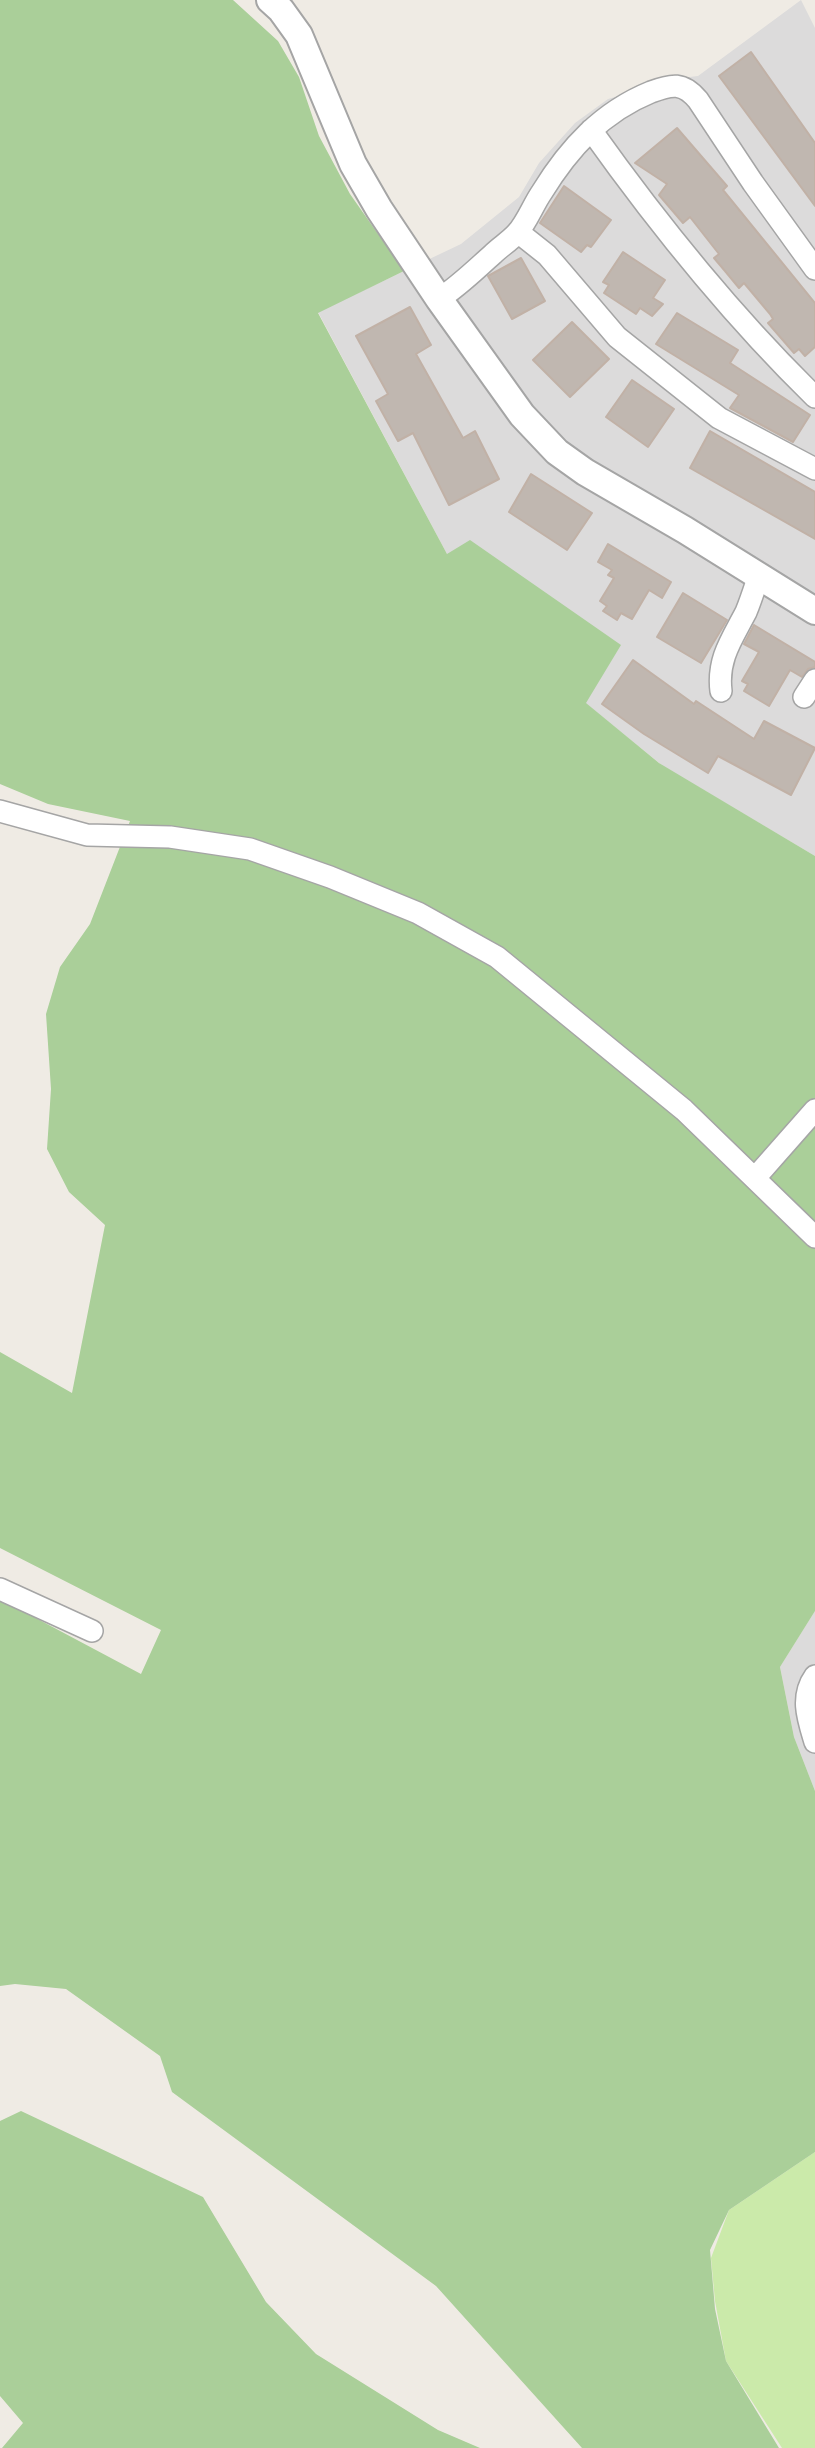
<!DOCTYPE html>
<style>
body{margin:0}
canvas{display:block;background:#efebe4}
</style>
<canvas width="815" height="2448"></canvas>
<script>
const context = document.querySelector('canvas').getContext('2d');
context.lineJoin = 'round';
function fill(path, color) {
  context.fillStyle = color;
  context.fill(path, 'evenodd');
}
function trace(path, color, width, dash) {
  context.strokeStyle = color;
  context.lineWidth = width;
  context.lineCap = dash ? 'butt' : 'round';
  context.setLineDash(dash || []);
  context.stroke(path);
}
fill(new Path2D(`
 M801,0l14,28v828l-152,-90 -78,-63 35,-58 -173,-91 -129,-242 143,-68 58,-47 20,-34 36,-40 33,-24 73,-21 17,-2z
 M815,1611v180l-21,-54 -14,-70z`), '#dcdbdb');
fill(new Path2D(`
 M815,2152v296h-33l-56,-87 -11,-60 -4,-43 18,-48z`), '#cbeaaa');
fill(new Path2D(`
 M0,0h233l45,41 21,36 20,59 31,58 54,77 -86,42 129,241 23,-14 151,105 -35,58 73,60 156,93v755l-35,56 14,70 21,54v361l-86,58 -19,40 5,59 11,52 53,87h-197l-146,-162 -264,-194 -12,-36 -94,-67 -51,-5 -15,2v-387l141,75 20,-44 -161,-82v-196l72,41 33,-168 -36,-33 -22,-43 4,-60 -5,-75 14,-47 30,-43 40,-103 -82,-17 -48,-20z
 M21,2111l182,86 63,105 50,52 122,76 42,18h-478l21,-25 -23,-27v-275z`), '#aacf99');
const building = new Path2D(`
 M751,52l64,91v63l-96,-130z
 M677,128l50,58 -4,4 92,113v44l-10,9 -6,-7 -5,4 -26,-30 5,-4 -3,-5 -26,-31 -5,5 -14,-17 -11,-13 5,-4 -29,-37 -7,6 -24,-28 8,-11 -32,-21z
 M564,186l47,34 -20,27 -4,-2 -6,7 -41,-29z
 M623,252l42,28 -12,18 10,6 -11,12 -12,-8 -4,6 -32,-21 5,-8 -6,-3z
 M521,258l24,43 -33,18 -24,-43z
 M410,307l21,38 -15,9 47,84 12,-7 24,48 -50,26 -36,-72 -15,8 -22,-40 12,-7 -32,-58z
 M677,313l61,37 -8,13 80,52 -17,27 -63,-34 9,-13 -83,-51z
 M572,322l37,37 -39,38 -37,-37z
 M632,380l42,29 -26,38 -42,-30z
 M710,431l105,61v47l-125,-71z
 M531,474l61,39 -25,37 -58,-38z
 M608,544l63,38 -9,16 -13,-8 -17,29 -11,-6 -4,7 -14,-9 4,-5 -7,-5 14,-23 -6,-3 4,-5 -14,-8z
 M683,593l44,27 -26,43 -44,-26z
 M754,625l61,37v5l-7,2 -6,8 -12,-7 -21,36 -25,-15 4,-7 -6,-3 17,-29 -15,-8z
 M633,660l61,44 2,-3 58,38 10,-18 51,27 -24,47 -73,-39 -10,17 -64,-39 -42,-30z`);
fill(building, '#c0b7b0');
trace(building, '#c1b1a6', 2);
const minor = new Path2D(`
 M591,130c67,94 141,186 224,267
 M518,232l29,23 70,82 102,81 96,51
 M439,299c20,-13 36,-29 54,-45 7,-7 17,-13 24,-21 10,-11 16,-28 25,-41 27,-44 60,-80 109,-100 21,-8 32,-10 47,8l55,83 62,86
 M721,691c-4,-32 11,-52 25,-79 5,-12 9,-25 13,-37
 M804,697l11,-17
 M0,811l87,24 83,2 80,12 80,28 88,36 79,44 187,153 131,127
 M755,1178l60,-68
 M0,1589l92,42
 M815,1676c-15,21 -7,43 0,66`);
const tertiary = new Path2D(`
 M270,0l11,10 18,25 54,129 26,45 60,90 83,116 35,37 28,20 100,58 130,81`);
trace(minor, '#a5a5a5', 24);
trace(tertiary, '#a5a5a5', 30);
trace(minor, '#fff', 21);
trace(tertiary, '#fff', 26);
</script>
